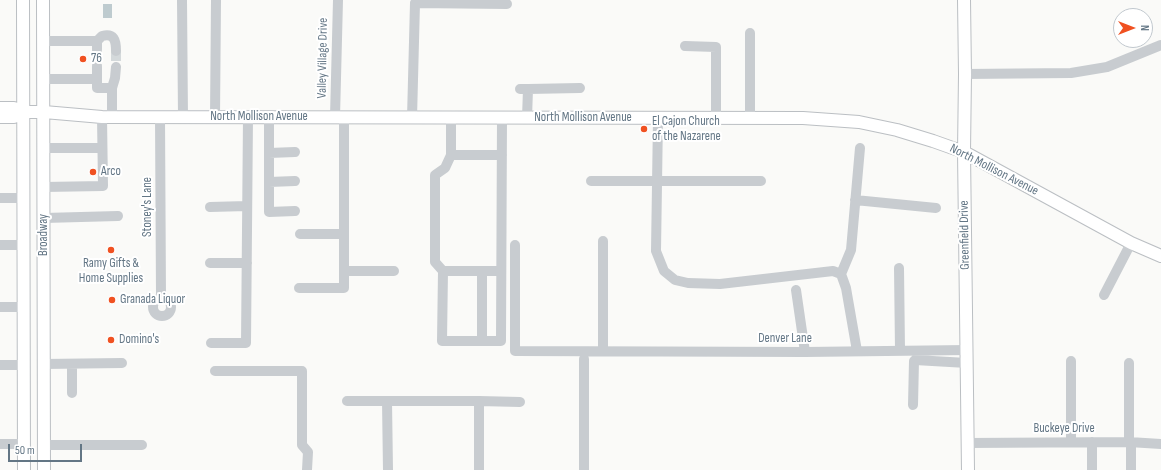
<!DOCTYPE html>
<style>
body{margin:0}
#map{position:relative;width:1161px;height:470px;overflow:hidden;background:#fafaf8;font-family:"Sofia Sans Condensed",sans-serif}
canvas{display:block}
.north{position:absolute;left:1113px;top:8px;width:40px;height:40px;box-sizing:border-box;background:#fff;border:1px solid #c1c8ce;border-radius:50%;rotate:90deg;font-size:11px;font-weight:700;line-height:16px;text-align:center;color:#637685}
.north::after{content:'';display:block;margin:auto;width:14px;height:18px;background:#f05121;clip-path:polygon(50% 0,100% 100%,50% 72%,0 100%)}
.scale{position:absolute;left:8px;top:444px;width:74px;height:18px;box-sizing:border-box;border:2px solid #637685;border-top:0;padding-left:5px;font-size:12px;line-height:14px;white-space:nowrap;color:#637685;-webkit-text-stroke:3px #fff;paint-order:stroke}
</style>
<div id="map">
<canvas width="1161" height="470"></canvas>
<div class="north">N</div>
<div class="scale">50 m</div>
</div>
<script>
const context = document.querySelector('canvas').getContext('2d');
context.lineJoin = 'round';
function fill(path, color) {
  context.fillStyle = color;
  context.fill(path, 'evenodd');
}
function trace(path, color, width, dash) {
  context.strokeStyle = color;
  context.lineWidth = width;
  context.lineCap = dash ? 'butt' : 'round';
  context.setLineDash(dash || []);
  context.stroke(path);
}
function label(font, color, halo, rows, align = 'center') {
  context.font = font + ' "Sofia Sans Condensed",sans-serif';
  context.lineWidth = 4;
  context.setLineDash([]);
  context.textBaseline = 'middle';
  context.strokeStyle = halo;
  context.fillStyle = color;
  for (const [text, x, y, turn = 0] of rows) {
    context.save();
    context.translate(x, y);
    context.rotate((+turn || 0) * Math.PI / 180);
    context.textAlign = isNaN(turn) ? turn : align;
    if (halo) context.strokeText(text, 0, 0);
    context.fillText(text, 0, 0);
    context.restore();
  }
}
fill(new Path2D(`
 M103,4h9v14h-9z`), '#becbcf');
trace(new Path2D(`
 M97,49v18
 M116,51v16`), '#d4d9db', 10, [10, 5]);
const major = new Path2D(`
 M23,0l1,470
 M43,0l1,470
 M964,0l1,74 -1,78 4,318
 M0,108h14l9,4
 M0,117h14l9,-5h21l58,5 701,1 56,4 38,8 36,11 31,11 167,91 30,13`);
trace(major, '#bbbfc3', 14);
trace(new Path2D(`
 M182,0l1,117
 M750,33v86
 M43,41h54v8
 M97,41l5,-5c12,-3 14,4 14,15
 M685,46l31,1v71
 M97,67v21h15v29
 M965,74l106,-1 36,-6 54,-22
 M43,79h54
 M112,88l3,-10 1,-11
 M520,89h8l-1,29
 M528,89l52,-1
 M160,117l1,180
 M215,117l1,-117
 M269,117v95l26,-1
 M335,117l3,-117
 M412,118l3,-115 92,1
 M451,118v37l-6,13 -10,7v87l8,9 -1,70h59l1,-223
 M658,118l-2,133 8,20 11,9 13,3 32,1 113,-13 8,3 5,14 11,63
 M44,148h58
 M269,153l26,-1
 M451,155h51
 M591,181h170
 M269,182l26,-1
 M44,187l59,-1 -1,-69
 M0,198h24
 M855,200l81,8
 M210,207l37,-1
 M44,218l74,-2
 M300,234h44
 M603,241v110
 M0,245h24
 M515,245v106l290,1 162,-2
 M210,263h37
 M899,268l1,82
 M344,271h50
 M443,271h58
 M482,271v70
 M841,274l10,-24 9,-102
 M299,288h45v-171
 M796,290l9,62
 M1104,295l27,-52
 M153 307a9 9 0 1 1 18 0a9 9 0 1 1-18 0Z
 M0,307h24
 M211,343h35l2,-226
 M584,359v111
 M1071,361v81
 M1129,363v79
 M44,364l78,-1
 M72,364v29
 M0,365h24
 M215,371h87v74l6,7 -1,18
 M347,401h132
 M387,401l1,69
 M913,405l1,-44 1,-1 52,3
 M1131,442v28
 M968,443l161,-1 32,2
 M0,444h24
 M44,445h98
 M479,470v-69l41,1
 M1092,470v-28`), '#c8ccd0', 10);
trace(major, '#fff', 12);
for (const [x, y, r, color] of [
 [83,59,4,"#f05121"],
 [644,129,4,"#f05121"],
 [93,172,4,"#f05121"],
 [111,250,4,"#f05121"],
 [112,300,4,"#f05121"],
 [111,340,4,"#f05121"]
]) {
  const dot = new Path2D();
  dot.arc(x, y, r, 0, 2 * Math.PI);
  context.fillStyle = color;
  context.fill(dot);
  trace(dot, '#fff', 1.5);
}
label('13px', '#637685', '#fff', [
 ["Valley Village Drive",323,58,-89],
 ["North Mollison Avenue",259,117],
 ["North Mollison Avenue",583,118],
 ["North Mollison Avenue",994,170,27],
 ["Stoney's Lane",148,207,-90],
 ["Broadway",44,235,-90],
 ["Greenfield Drive",965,235,-91],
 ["Denver Lane",785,339],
 ["Buckeye Drive",1064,429]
]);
label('13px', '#637685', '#fff', [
 ["76",91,59],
 ["El Cajon Church",652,122],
 ["of the Nazarene",652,137],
 ["Arco",101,172],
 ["Ramy Gifts &",111,264,"center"],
 ["Home Supplies",111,279,"center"],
 ["Granada Liquor",120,300],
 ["Domino's",119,340]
], 'left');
</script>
